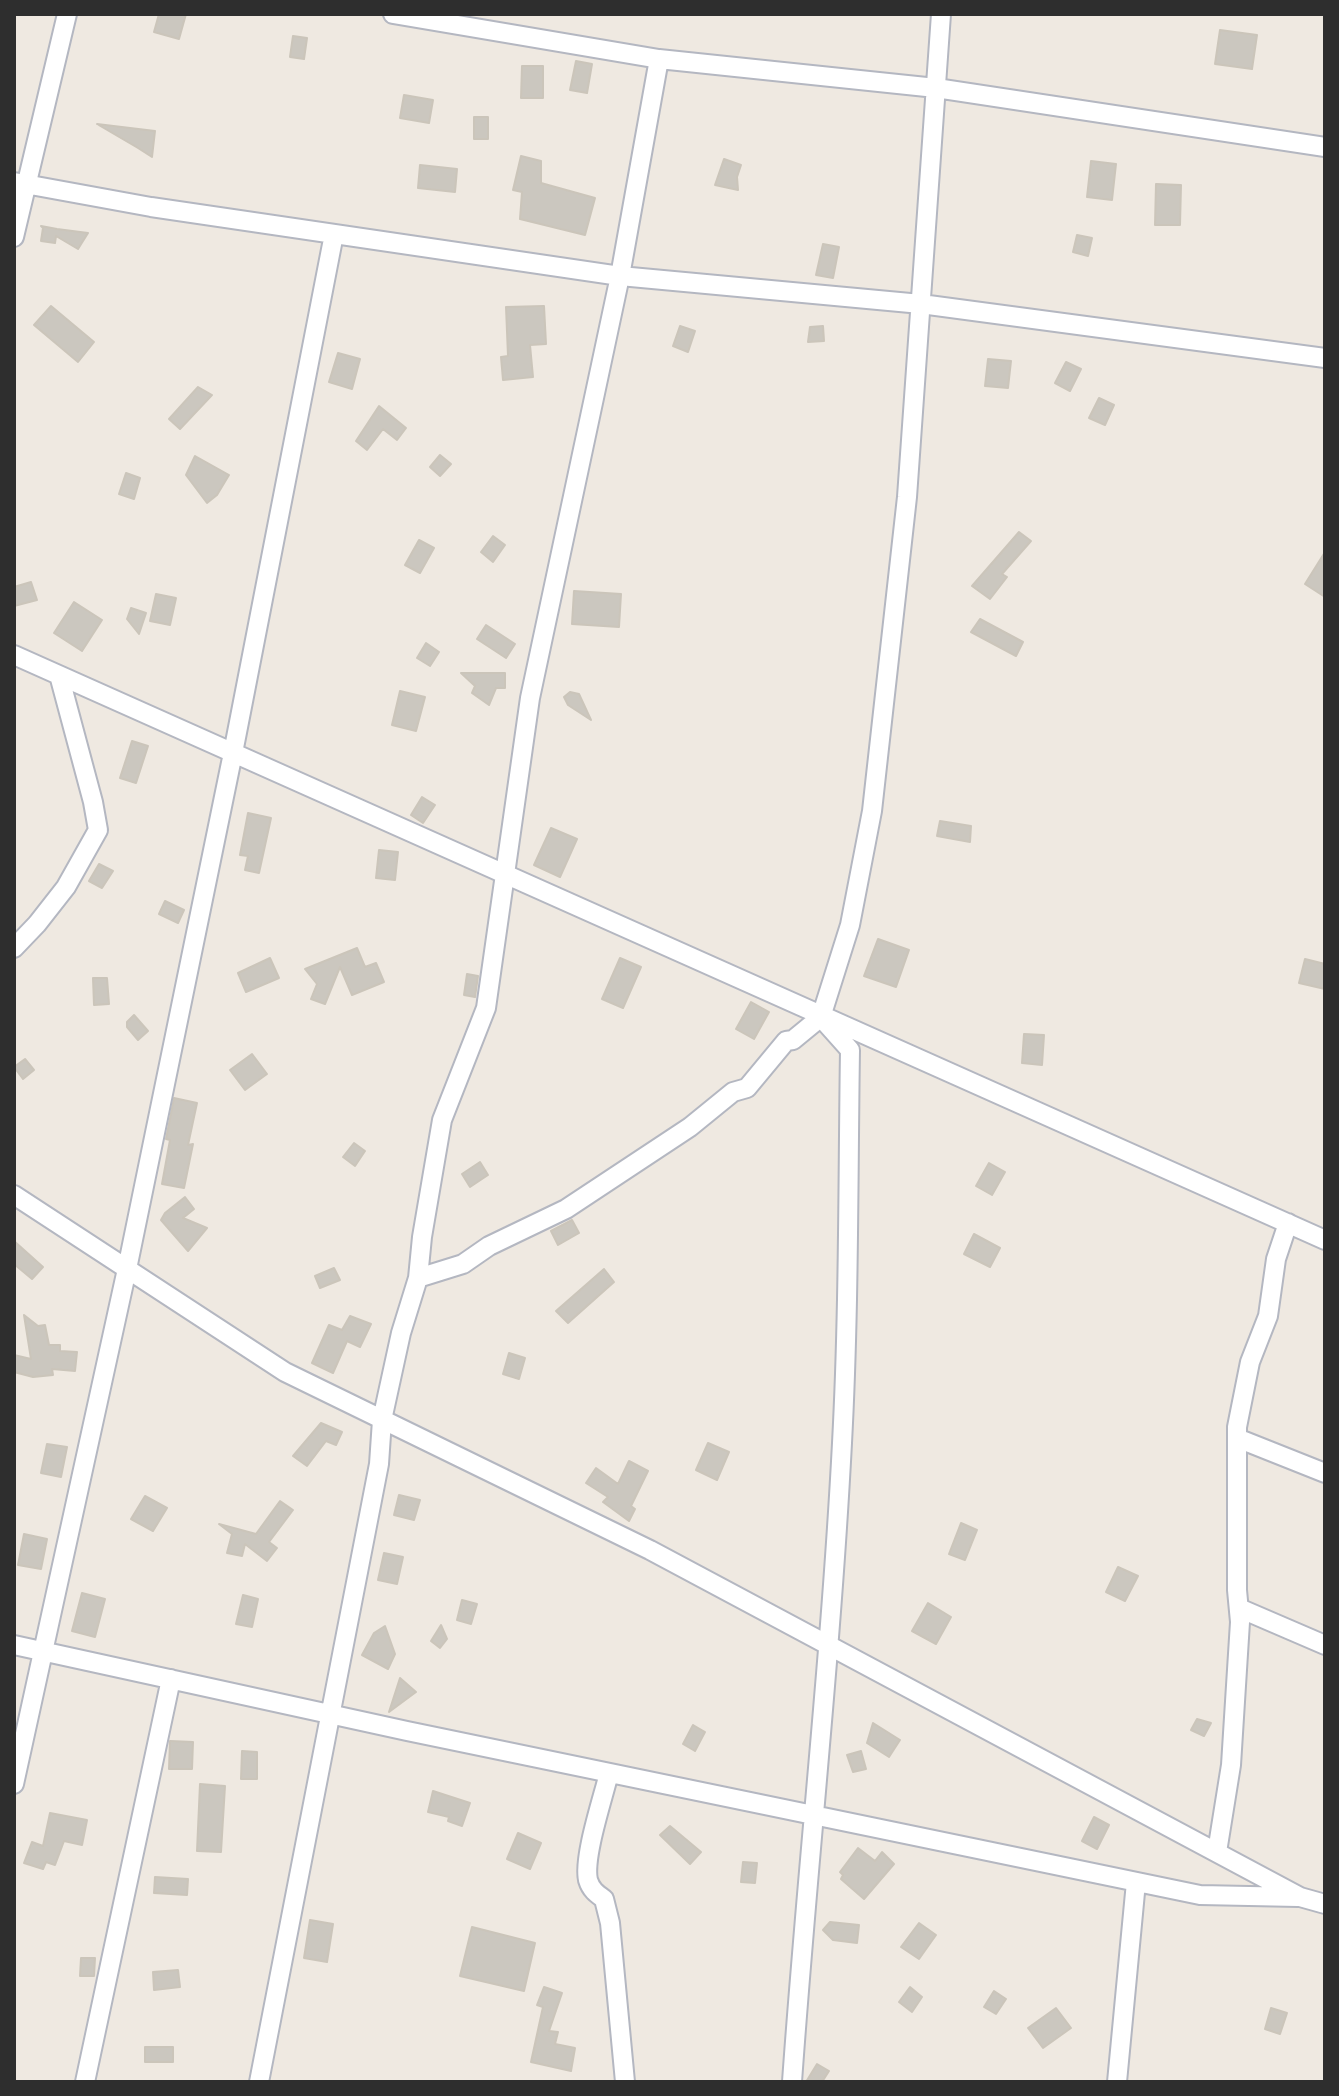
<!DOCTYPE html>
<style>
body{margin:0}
#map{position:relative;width:1339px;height:2096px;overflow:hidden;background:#efe9e1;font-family:Ubuntu,sans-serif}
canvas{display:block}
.frame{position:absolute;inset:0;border:16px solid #2e2e2e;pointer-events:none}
</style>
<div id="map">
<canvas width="1339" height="2096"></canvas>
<div class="frame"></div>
</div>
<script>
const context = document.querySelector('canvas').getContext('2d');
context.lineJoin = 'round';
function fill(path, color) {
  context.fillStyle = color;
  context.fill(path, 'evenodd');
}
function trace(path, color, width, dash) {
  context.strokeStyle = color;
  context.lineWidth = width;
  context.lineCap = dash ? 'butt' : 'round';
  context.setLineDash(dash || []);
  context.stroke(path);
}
const building = new Path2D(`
 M159,14h27l-7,25 -25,-7z
 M1220,30l37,5 -5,34 -37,-5z
 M293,36l14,2 -3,21 -14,-2z
 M576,61l16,3 -5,29 -17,-3z
 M522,66h21v32h-22z
 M404,95l29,5 -4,23 -29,-5z
 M474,117h14v22h-14z
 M97,124l58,7 -3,26 -14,-9z
 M521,156l20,5v22l54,15 -10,37 -65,-16 2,-27 -9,-2z
 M724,159l17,6 -4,12 1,13 -23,-5z
 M1091,161l25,3 -4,36 -25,-3z
 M420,165l37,4 -2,23 -37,-4z
 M1156,184l25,1 -1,40h-25z
 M41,226l16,3 31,4 -10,16 -22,-13 -1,7 -14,-2 2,-13z
 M1077,235l15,3 -4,18 -15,-4z
 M823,244l16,3 -6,31 -17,-3z
 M51,306l43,36 -16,20 -44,-37z
 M544,306l2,38 -16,1 3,32 -30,3 -2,-23 7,-1 -2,-49z
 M680,326l15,5 -7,21 -15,-6z
 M823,326l1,15 -16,1 2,-15z
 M338,353l22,6 -8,30 -23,-7z
 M988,359l23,2 -3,27 -23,-2z
 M1066,362l15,7 -11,22 -15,-8z
 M198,387l14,8 -32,34 -11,-10z
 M1099,398l15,7 -9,20 -16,-7z
 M379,406l27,22 -9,12 -14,-11 -16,21 -11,-9z
 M440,455l11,9 -11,12 -10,-9z
 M195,456l34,19 -12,20 -10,8 -21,-28z
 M126,473l14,5 -6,21 -15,-5z
 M1019,532l12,9 -29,33 5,3 -17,22 -18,-13z
 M493,536l12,9 -12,17 -12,-10z
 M419,540l15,8 -14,25 -15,-8z
 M1325,552v45l-20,-13z
 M31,582l6,18 -23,6v-19z
 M574,591l47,3 -2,33 -47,-3z
 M156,594l20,4 -6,27 -20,-4z
 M74,602l28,18 -20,31 -28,-18z
 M131,608l15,5 -7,21 -12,-15z
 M980,619l43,23 -7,14 -45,-24z
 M486,625l29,19 -9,14 -29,-19z
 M426,643l13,9 -9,14 -13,-8z
 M461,673h44v15h-9l-7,17 -17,-12 3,-7z
 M400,691l25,6 -9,34 -24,-6z
 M570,692l9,2 12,26 -23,-15 -4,-8z
 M132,741l16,5 -12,37 -16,-5z
 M422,797l13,8 -12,18 -12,-8z
 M248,813l23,5 -12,55 -14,-3 3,-14 -8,-1z
 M940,821l31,5 -1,16 -33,-6z
 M551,828l26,11 -17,38 -26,-12z
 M379,850l19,2 -3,28 -19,-2z
 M99,864l14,7 -11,17 -13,-7z
 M165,901l19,9 -6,13 -19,-9z
 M878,939l31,11 -13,37 -32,-11z
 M357,948l8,19 11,-4 8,19 -32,13 -12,-28 -15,37 -14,-5 6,-15 -12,-15z
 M270,958l9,20 -33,14 -8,-19z
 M620,958l21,9 -18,41 -21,-9z
 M1305,959l20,5v25l-26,-6z
 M467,974l11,2 -3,21 -11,-2z
 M93,978h14l2,26 -15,1z
 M751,1002l18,10 -15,27 -18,-10z
 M134,1015l14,16 -10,9 -11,-13v-5z
 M1024,1034l20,1 -2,30 -20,-2z
 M252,1054l15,20 -22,16 -15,-20z
 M25,1059l9,11 -11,9 -9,-12z
 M174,1098l23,5 -9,42 5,-1 -9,44 -22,-4 8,-44 -4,-1z
 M354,1143l11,8 -10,15 -12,-9z
 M480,1162l8,13 -18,12 -8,-13z
 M989,1163l16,9 -13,23 -16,-9z
 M185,1197l9,12 -11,9 24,10 -19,23 -27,-31 4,-7z
 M572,1220l7,13 -21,12 -7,-14z
 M974,1234l26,14 -10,19 -26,-13z
 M14,1241l29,26 -11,12 -18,-15z
 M334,1268l6,12 -20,8 -5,-12z
 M604,1269l10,13 -46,41 -12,-12z
 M24,1315l14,11 7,-1 4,20h11v6l17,1 -2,19 -23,-2 1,6 -20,2 -19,-5v-17l17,4z
 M350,1316l21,8 -11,23 -13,-6 -14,32 -21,-10 17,-38 13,5z
 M509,1353l16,5 -6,21 -16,-5z
 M321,1423l21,9 -6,13 -10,-4 -19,25 -14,-10z
 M708,1443l21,9 -12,28 -21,-10z
 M47,1444l20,3 -6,30 -20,-4z
 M629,1461l19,10 -17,35 4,3 -6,12 -26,-19 5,-5 -22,-14 10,-15 22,16z
 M399,1495l21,5 -6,20 -20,-5z
 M145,1496l22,12 -14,23 -22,-12z
 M280,1501l13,9 -24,32 8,6 -10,13 -22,-17 -3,12 -15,-3 5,-19 -13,-10 37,10z
 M961,1523l16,7 -12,30 -16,-6z
 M24,1534l23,5 -6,30 -23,-4z
 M384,1553l19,4 -6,27 -19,-4z
 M1118,1567l20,9 -13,25 -19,-9z
 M82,1593l23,6 -10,38 -23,-6z
 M243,1595l15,4 -6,28 -16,-3z
 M462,1600l15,4 -6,20 -14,-4z
 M928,1603l23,14 -15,27 -24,-13z
 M441,1625l6,14 -7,9 -9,-7z
 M385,1626l10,28 -7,15 -26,-14 12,-22z
 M400,1678l16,14 -27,20z
 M1197,1719l14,4 -7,13 -13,-6z
 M873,1723l27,17 -11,17 -22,-14z
 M693,1725l12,7 -10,19 -12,-7z
 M170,1741l23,1 -1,27h-23z
 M242,1751l15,1v27h-16z
 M861,1751l5,18 -13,3 -6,-17z
 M200,1784l25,2 -4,66 -24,-1z
 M433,1791l37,12 -8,23 -14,-5 1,-4 -21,-5z
 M50,1813l37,7 -5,25 -18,-4 -9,24 -9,-3 -3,7 -19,-6 8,-21 11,4z
 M1094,1817l15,8 -12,24 -15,-8z
 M670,1826l31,26 -11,12 -30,-29z
 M518,1833l23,10 -11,26 -23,-10z
 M858,1848l17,13 7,-9 12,12 -30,35 -23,-20 2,-4 -3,-3z
 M743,1862l14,1 -2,20 -14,-1z
 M155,1877l33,2 -1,16 -33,-2z
 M310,1920l23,4 -6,38 -23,-4z
 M830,1922l29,3 -2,18 -24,-3 -10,-10z
 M919,1923l17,12 -17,24 -18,-12z
 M472,1927l63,16 -11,48 -64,-15z
 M81,1958h14l-1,18h-14z
 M178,1970l2,17 -26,3 -1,-18z
 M544,1987l18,6 -13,38 9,1 -3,12 20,4 -4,23 -40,-9 12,-55 -6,-2z
 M910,1987l12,10 -10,15 -13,-10z
 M994,1991l12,8 -10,15 -12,-7z
 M1056,2008l15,20 -28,20 -15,-20z
 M1271,2008l16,5 -7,21 -15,-5z
 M145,2047h28v15h-28z
 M817,2064l12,7 -7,11h-16z`);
fill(building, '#cbc7bf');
trace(building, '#cbc5ba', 2);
const street = new Path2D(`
 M393,14l266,45 277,29 389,59
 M14,182l137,25 469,69 301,28 404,54
 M14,237l53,-223
 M14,655l1311,585
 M14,948l23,-24 29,-37 32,-57 -5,-28 -34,-127
 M14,1195l271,177 365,178 650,347 25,7
 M418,1278l45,-14 26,-18 77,-37 124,-82 43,-35 14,-4 39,-47 7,-1 28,-23 29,-92 22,-114 35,-314 34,-483
 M1237,1438l88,35
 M1239,1608l86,37
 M14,1645l393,86 793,164 98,2
 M609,1773c-6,25 -26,84 -21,107 3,10 9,14 16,19l6,24 15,159
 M14,1784l113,-515 106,-516 101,-519
 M1217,1852l14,-87 9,-143 -3,-32v-163l13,-65 18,-46 8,-57 12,-36
 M85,2082l86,-403
 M259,2082l120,-618 3,-44 19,-87 17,-55 4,-41 20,-117 44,-112 44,-310 90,-422 39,-217
 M792,2082c15,-213 39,-426 50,-639 7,-131 6,-263 8,-393l-25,-28
 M1117,2082l19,-200`);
trace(street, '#b4b7c1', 22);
trace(street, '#fff', 18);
</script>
